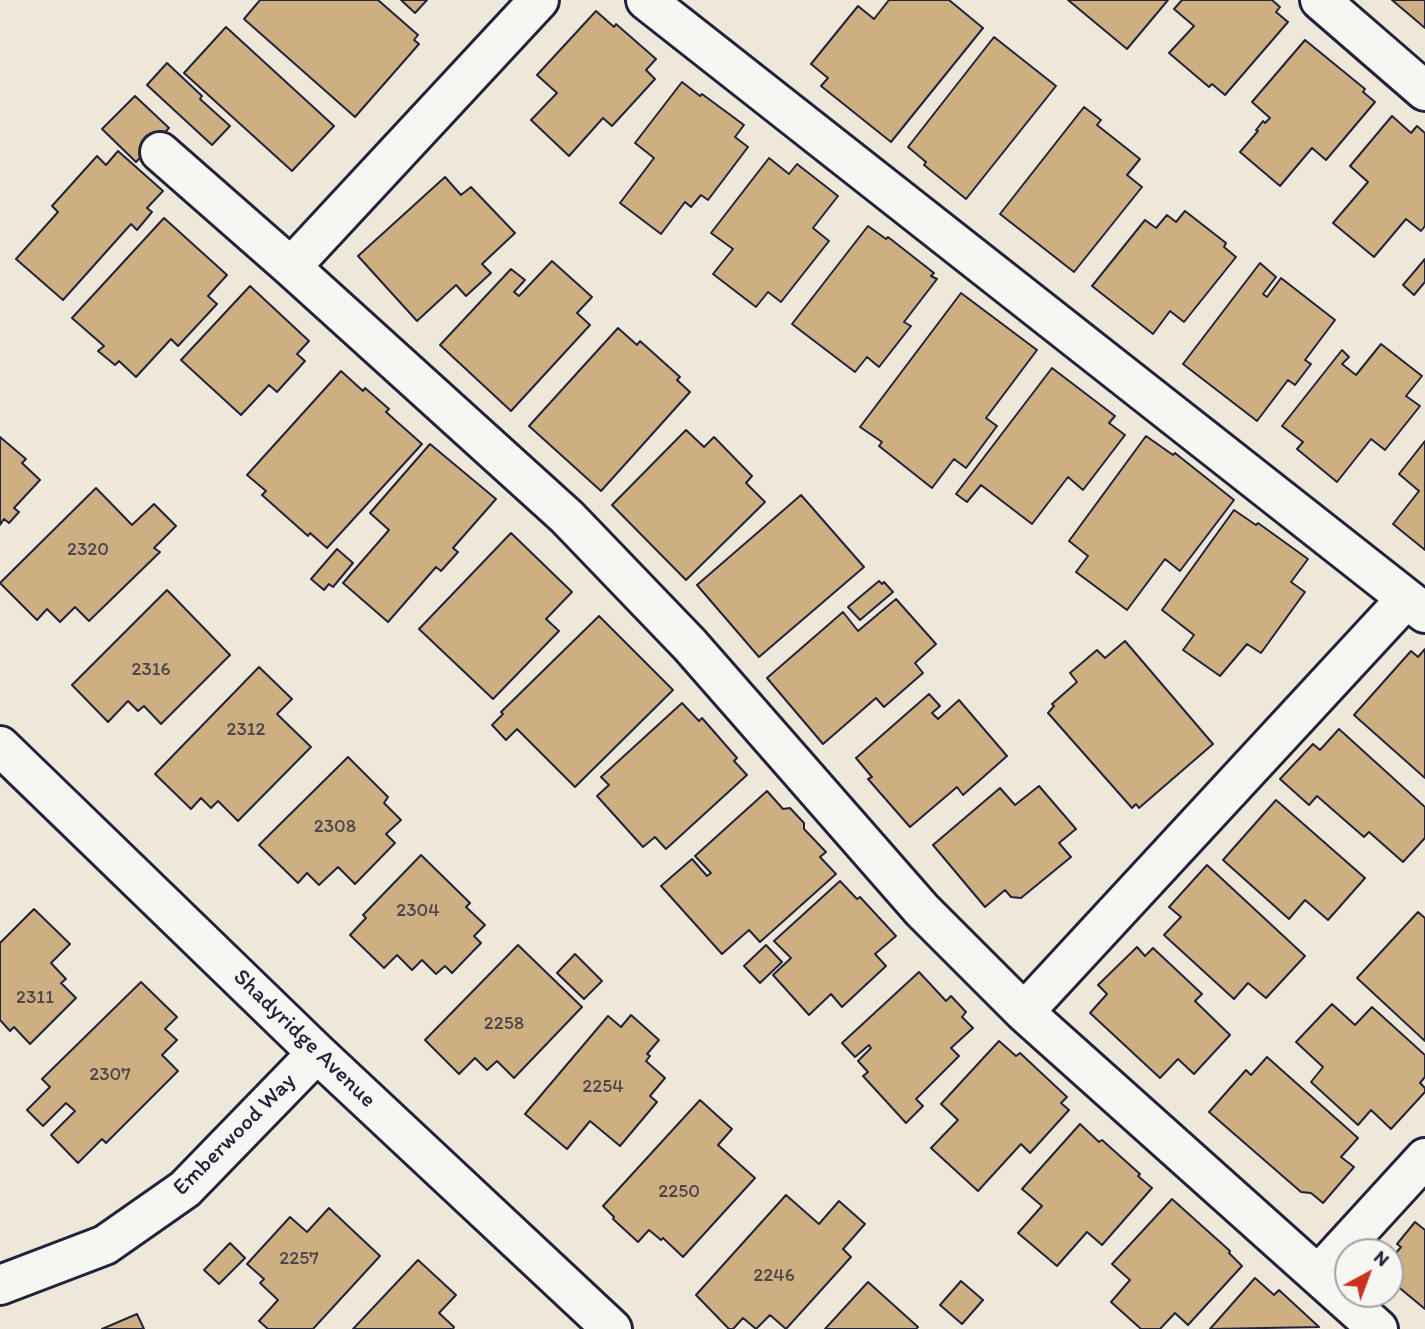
<!DOCTYPE html>
<style>
body{margin:0}
#map{position:relative;width:1425px;height:1329px;overflow:hidden;background:#eee8db;font-family:Itim,sans-serif}
canvas{display:block}
.north{position:absolute;left:1334px;top:1238px;width:70px;height:70px;box-sizing:border-box;background:#f6f6f2;border:2px solid #a1a1a9;border-radius:50%;rotate:41deg;font-size:19px;font-weight:700;line-height:28px;text-align:center;color:#22223b}
.north::after{content:'';display:block;margin:auto;width:24px;height:32px;background:#c8321e;clip-path:polygon(50% 0,100% 100%,50% 72%,0 100%)}
</style>
<div id="map">
<canvas width="1425" height="1329"></canvas>
<div class="north">N</div>
</div>
<script>
const context = document.querySelector('canvas').getContext('2d');
context.lineJoin = 'round';
function fill(path, color) {
  context.fillStyle = color;
  context.fill(path, 'evenodd');
}
function trace(path, color, width, dash) {
  context.strokeStyle = color;
  context.lineWidth = width;
  context.lineCap = dash ? 'butt' : 'round';
  context.setLineDash(dash || []);
  context.stroke(path);
}
function label(font, color, halo, rows, align = 'center') {
  context.font = font + ' Itim,sans-serif';
  context.lineWidth = 5;
  context.setLineDash([]);
  context.textBaseline = 'middle';
  context.strokeStyle = halo;
  context.fillStyle = color;
  for (const [text, x, y, turn = 0] of rows) {
    context.save();
    context.translate(x, y);
    context.rotate((+turn || 0) * Math.PI / 180);
    context.textAlign = isNaN(turn) ? turn : align;
    if (halo) context.strokeText(text, 0, 0);
    context.fillText(text, 0, 0);
    context.restore();
  }
}
const building = new Path2D(`
 M260,0h118l40,35 -4,5 5,4 -64,73 -111,-98z
 M401,0h26l-12,13z
 M889,0h60l34,28 -92,114 -70,-56 7,-8 -17,-14 47,-58 16,13z
 M1068,0h100l-41,49z
 M1182,0h90l8,7 -4,5 12,10 -63,73 -13,-11 -3,3 -40,-34 25,-27 -20,-17z
 M1392,0h33v28z
 M596,11l18,16 2,-3 40,35 -10,11 9,9 -43,47 -9,-8 -34,38 -38,-36 26,-27 -20,-18z
 M226,27l108,99 -42,45 -108,-98z
 M994,37l62,49 -90,113 -42,-34 2,-3 -18,-15z
 M1305,40l60,49 -2,3 12,10 -49,58 -14,-12 -32,38 -40,-34 18,-21 -2,-1 7,-9 2,2 5,-5 -18,-16z
 M167,63l35,33 -2,3 30,27 -18,19 -65,-60z
 M682,82l18,14 2,-2 42,31 -9,12 13,10 -40,53 -7,-5 -10,12 -6,-5 -24,32 -41,-31 34,-45 -19,-15z
 M135,96l34,32 -33,34 -34,-33z
 M1084,107l17,13 -4,5 43,34 -13,16 15,12 -68,85 -74,-58z
 M1392,116l19,17 6,-7 8,7v93l-4,5 -15,-12 -32,38 -41,-34 35,-41 -18,-16z
 M118,151l45,40 -16,17 5,4 -15,18 -6,-6 -68,76 -47,-41 42,-47 -6,-6 45,-50 9,9z
 M769,158l20,16 8,-10 41,32 -25,32 16,13 -48,61 -13,-10 -12,15 -43,-33 20,-25 -22,-16z
 M445,177l16,18 10,-8 44,46 -33,31 9,9 -25,23 -10,-11 -39,36 -59,-65z
 M1185,211l41,32 -2,4 12,10 -52,65 -14,-11 -17,23 -61,-48 53,-66 11,8 11,-13 9,7z
 M164,218l63,57 -19,21 9,8 -39,42 -7,-7 -35,38 -17,-16 -4,4 -17,-14 6,-5 -32,-28z
 M868,226l18,13 2,-2 46,36 -3,3 6,3 -33,43 7,4 -32,41 -12,-10 -12,15 -63,-48z
 M1425,259v23l-11,13 -11,-10z
 M552,261l40,36 -15,16 13,12 -79,86 -71,-66 71,-76 14,11 -11,12 5,4z
 M1260,263l16,14 -13,17 4,3 14,-19 54,42 -30,40 6,4 -16,21 -7,-5 -31,41 -74,-57z
 M250,286l59,55 -12,13 8,7 -28,31 -8,-7 -28,30 -60,-55z
 M961,293l76,57 -51,68 11,8 -31,42 -12,-9 -22,29 -53,-42 3,-4 -22,-15z
 M618,328l19,17 3,-4 40,36 -3,3 13,12 -89,99 -72,-65z
 M1381,344l41,32 -16,20 14,10 -35,44 -14,-11 -34,43 -40,-33 6,-7 -21,-16 60,-76 7,7 -7,7 14,11z
 M1052,368l63,48 -6,7 16,12 -42,55 -15,-13 -36,47 -51,-39 -14,17 -11,-8z
 M341,371l22,20 2,-3 24,21 -3,3 36,32 -95,104 -17,-15 -2,3 -46,-41 4,-4 -19,-16z
 M686,430l18,17 10,-10 38,39 -6,7 19,19 -79,78 -74,-75z
 M1146,436l27,19 2,-2 59,47 -54,71 -15,-12 -38,51 -51,-38 12,-16 -19,-15z
 M0,437l26,22 -4,4 18,17 -26,28 5,4 -10,11 -5,-4 -4,6z
 M1425,441v109l-32,-26 26,-33 -20,-17z
 M430,444l66,55 -43,49 5,4 -17,19 -5,-4 -48,55 -45,-39 46,-53 -19,-17z
 M96,488l36,37 22,-21 22,22 -22,22 6,4 -71,69 -14,-14 -15,15 -13,-13 -10,11 -37,-37z
 M801,495l63,72 -105,90 -62,-72z
 M1234,510l22,15 2,-2 50,36 -17,23 14,10 -44,61 -14,-9 -27,32 -37,-26 11,-15 -32,-25z
 M511,533l61,59 -26,27 13,12 -66,68 -74,-70z
 M337,549l16,14 -20,24 -4,-3 -5,6 -13,-11z
 M879,581l3,3 2,-2 9,10 -33,28 -12,-13z
 M167,590l63,65 -69,69 -17,-18 -6,5 -10,-10 -20,21 -36,-37z
 M896,599l40,45 -21,19 8,10 -39,34 -8,-9 -53,46 -56,-66 76,-66 15,19z
 M599,616l74,74 -98,97 -58,-58 -11,11 -14,-15 11,-11 -2,-2z
 M1125,641l88,103 -74,64 -3,-4 -4,4 -84,-95 6,-7 -2,-2 25,-22 -7,-9 27,-23 8,8z
 M1425,649v129l-71,-63 57,-64 7,6z
 M259,667l33,32 -15,15 34,33 -73,74 -20,-20 -7,7 -10,-10 -10,11 -36,-35z
 M929,694l11,12 -8,7 6,6 21,-19 48,56 -44,39 -6,-8 -47,40 -42,-48 4,-2 -16,-19z
 M682,703l17,18 3,-3 35,40 -3,3 13,14 -81,74 -11,-12 -12,10 -46,-51 12,-11 -8,-8z
 M1339,729l86,78v31l-22,24 -34,-30 -5,5 -47,-41 -8,9 -29,-26 33,-35 7,6z
 M348,757l40,40 -4,6 17,17 -15,14 9,9 -40,41 -17,-17 -19,18 -12,-12 -9,10 -39,-38z
 M1039,786l37,43 -17,14 12,14 -50,41 -10,-1 -6,-7 -20,17 -52,-62 67,-57 15,17z
 M767,791l16,18 7,-1 14,15v6l22,23 -6,5 16,17 -76,68 -11,-12 -27,24 -61,-68 31,-27 15,17 4,-3 -16,-17z
 M1276,800l89,78 -37,42 -23,-20 -16,19 -66,-59z
 M421,855l49,48 -4,4 19,18 -11,11 7,7 -29,30 -7,-7 -9,8 -14,-14 -10,10 -15,-15 -13,13 -34,-33 16,-17 -3,-3z
 M1207,865l98,91 -39,42 -18,-15 -14,16 -70,-64 17,-18 -12,-10z
 M840,881l17,18 3,-2 36,39 -21,18 11,12 -44,41 -11,-13 -22,21 -36,-40 18,-17 -17,-17z
 M34,909l36,35 -19,19 15,16 -5,4 15,15 -46,46 -16,-17 -4,4 -10,-11v-77z
 M1418,912l7,6v123l-68,-63z
 M518,945l64,62 -68,71 -17,-17 -10,9 -12,-12 -16,16 -34,-34z
 M766,945l16,17 -22,21 -16,-17z
 M1137,947l8,9 8,-8 49,46 -7,7 35,34 -36,39 -16,-15 -18,19 -70,-65 17,-19 -9,-9z
 M575,954l27,27 -18,18 -27,-26z
 M919,972l27,29 5,-5 15,16 -4,5 11,11 -22,20 8,8 -43,43 7,7 -17,17 -43,-47 5,-4 -10,-11 13,-13 -2,-3 -14,12 -13,-14z
 M141,982l36,35 -12,12 12,11 -15,15 16,16 -72,72 -4,-4 -24,24 -27,-28 24,-24 -9,-8 -23,23 -16,-16 23,-23 -8,-8z
 M1332,1004l23,21 17,-18 53,48v22l-5,6 5,5v4l-34,37 -20,-19 -13,15 -47,-43 12,-15 -27,-25z
 M631,1015l28,25 -12,14 3,2 -4,5 19,17 -15,18 7,6 -37,44 -30,-25 -23,28 -42,-35 83,-98 13,11z
 M999,1041l17,15 4,-3 47,44 -6,6 8,7 -39,43 -9,-9 -43,47 -47,-43 27,-28 -17,-16z
 M1267,1057l91,81 -17,19 13,10 -31,36 -12,-10 -10,-1 -92,-80 37,-42 5,5z
 M700,1100l32,29 -14,16 37,33 -72,79 -20,-19 -2,2 -12,-10 -11,12 -25,-23 1,-2 -11,-11z
 M1080,1124l19,18 3,-2 38,34 -2,2 14,12 -50,57 -15,-13 -30,34 -39,-33 24,-27 -20,-17z
 M786,1195l33,29 20,-23 26,23 -22,25 8,8 -65,72 -16,-14 -14,14 -13,-11 -10,11h-4l-33,-34z
 M1172,1199l58,52 -1,2 13,13 -54,59 -13,-12 -15,16h-19l-30,-27 19,-22 -18,-16z
 M329,1208l51,48 -67,73h-45l-9,-8 19,-21 -18,-17 4,-4 -17,-15 43,-47 17,15z
 M1415,1222l10,8v79l-35,-29v-20l11,-13 -4,-3z
 M230,1243l15,15 -26,26 -15,-14z
 M418,1260l38,35 -17,18 15,14 -1,2h-100z
 M1255,1278l19,17 5,-5 40,37 -109,2z
 M961,1281l22,19 -21,24 -22,-19z
 M868,1282l50,45 -2,2h-91z
 M137,1314l7,15h-42z`);
fill(building, '#cdaf81');
trace(building, '#22223b', 2);
const street = new Path2D(`
 M646,0l779,613
 M1320,0l105,91
 M160,152l131,115 276,250 123,128 232,265 102,102 354,317
 M291,267l248,-267
 M0,746l317,307 295,276
 M1024,1012l382,-413
 M1318,1275l107,-117
 M0,1285l105,-40 80,-56 132,-136`);
trace(street, '#22223b', 44);
trace(street, '#f6f6f2', 38);
label('19px', '#4d454c', null, [
 ["2320",88,550],
 ["2316",151,670],
 ["2312",246,730],
 ["2308",335,827],
 ["2304",418,911],
 ["2311",35,998],
 ["2258",504,1024],
 ["2307",110,1075],
 ["2254",603,1087],
 ["2250",679,1192],
 ["2257",299,1259],
 ["2246",774,1276]
]);
label('23px', '#22223b', '#f6f6f2', [
 ["Shadyridge Avenue",304,1039,44],
 ["Emberwood Way",235,1135,-45]
]);
</script>
